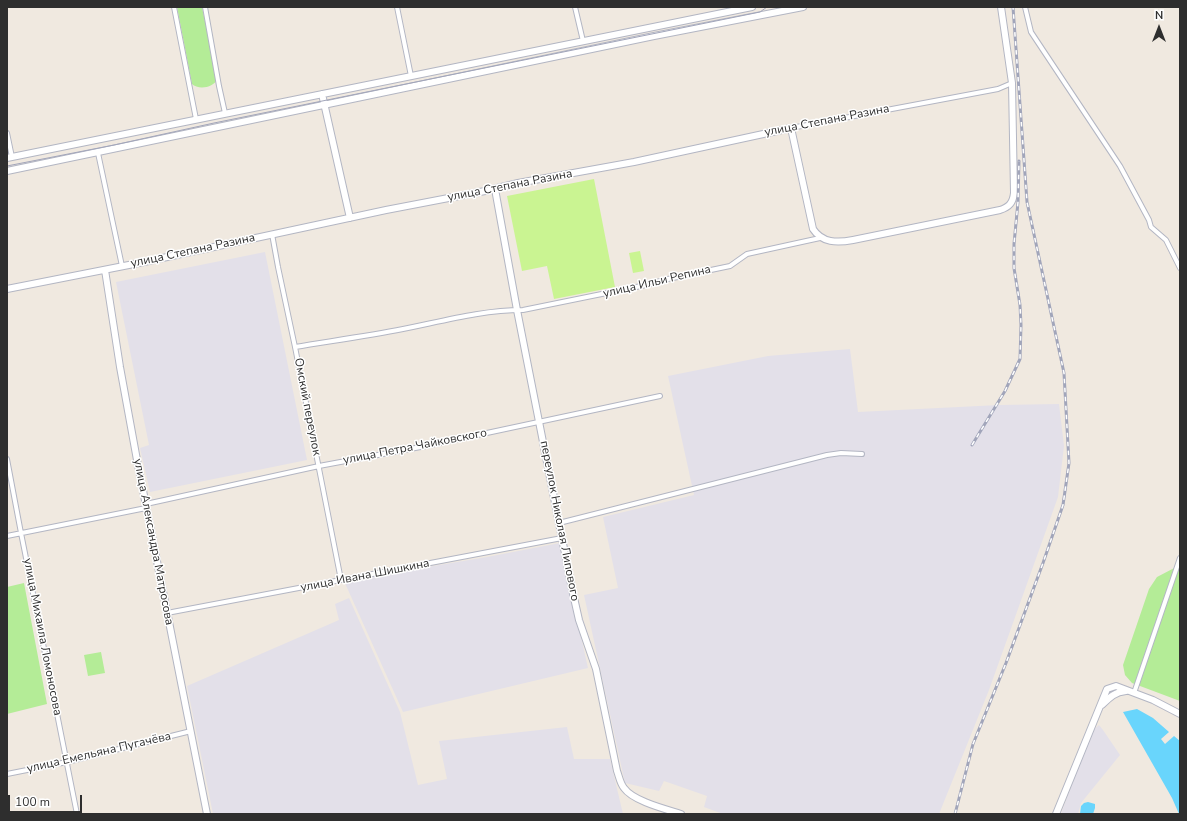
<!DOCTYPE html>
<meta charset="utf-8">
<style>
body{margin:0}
#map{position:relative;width:1187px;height:821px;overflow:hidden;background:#f0e9e0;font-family:"Nunito Sans",sans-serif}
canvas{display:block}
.frame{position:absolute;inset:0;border:8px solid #2e2e2e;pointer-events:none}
.north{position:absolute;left:1139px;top:8px;width:40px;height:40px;-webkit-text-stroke:3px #fff;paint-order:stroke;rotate:0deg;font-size:11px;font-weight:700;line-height:16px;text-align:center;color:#2e2e2e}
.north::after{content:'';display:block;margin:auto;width:14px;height:18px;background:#2e2e2e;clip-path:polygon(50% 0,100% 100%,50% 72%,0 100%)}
.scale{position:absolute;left:8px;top:795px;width:74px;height:18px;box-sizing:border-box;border:2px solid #2e2e2e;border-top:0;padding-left:5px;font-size:12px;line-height:14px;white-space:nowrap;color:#2e2e2e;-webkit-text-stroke:3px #fff;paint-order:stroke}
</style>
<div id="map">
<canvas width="1187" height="821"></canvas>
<div class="frame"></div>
<div class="north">N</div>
<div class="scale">100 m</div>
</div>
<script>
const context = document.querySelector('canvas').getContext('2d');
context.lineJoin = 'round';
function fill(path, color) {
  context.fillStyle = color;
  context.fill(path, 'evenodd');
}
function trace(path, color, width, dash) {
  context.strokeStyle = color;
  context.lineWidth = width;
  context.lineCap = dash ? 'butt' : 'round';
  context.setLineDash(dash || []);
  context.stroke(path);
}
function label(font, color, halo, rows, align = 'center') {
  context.font = font + ' "Nunito Sans",sans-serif';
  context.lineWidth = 3;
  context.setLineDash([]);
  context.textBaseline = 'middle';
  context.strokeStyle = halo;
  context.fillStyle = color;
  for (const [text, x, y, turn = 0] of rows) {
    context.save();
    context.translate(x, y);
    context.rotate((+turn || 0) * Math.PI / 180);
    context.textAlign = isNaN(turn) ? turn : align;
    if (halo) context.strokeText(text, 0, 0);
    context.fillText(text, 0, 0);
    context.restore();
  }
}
fill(new Path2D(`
 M265,252l42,208 -157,32 -10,-44 9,-3 -33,-163z
 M850,349l8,63 141,-7 60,-1 5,42 -6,51 -69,193 -50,124h-216l-19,-7 3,-11 -43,-15 -5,10 -34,-8 -41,-188 34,-7 -15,-71 91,-22 -26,-119 100,-20z
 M560,543l28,125 -185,44 -59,-131 143,-24z
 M349,598l51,114 18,73 29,-6 -8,-38 128,-14 7,32h36l13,55h-410l-26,-128 152,-66 -4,-16z
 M1099,725l4,5 17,25 -39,48 -3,11h-17l30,-82z`), '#e3e0e9');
fill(new Path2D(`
 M177,7h25l15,72c-3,9 -19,11 -25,5z
 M1180,565v136l-48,-18 -7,-8 -2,-10 26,-76 8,-12z
 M24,583l23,121 -40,10v-127z
 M101,652l4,21 -17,3 -4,-21z`), '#b4ec97');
fill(new Path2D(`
 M594,179l21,108 -61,12 -7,-33 -25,5 -15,-75z
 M640,251l4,20 -11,2 -4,-20z`), '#caf492');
fill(new Path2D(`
 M1137,709l16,9 16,14 -8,7 4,5 9,-8 6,5v73h-1l-7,-16 -49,-86z
 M1088,802l7,2v4l-2,6h-13l1,-8 3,-3z`), '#69d5fc');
const street = new Path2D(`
 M174,7l22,112
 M205,7l14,79 6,27
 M397,7l14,69
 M575,7l8,34
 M1025,7l6,25 89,134 29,54 2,7 15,13 14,28
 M791,128l207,-39 14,-6
 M7,133l5,24
 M98,153l24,113
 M272,234l6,33 17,80 46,233
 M295,347c36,-6 72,-11 108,-18 40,-8 79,-19 120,-19l123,-25 22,-6 62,-13 17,-12 73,-16
 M7,459l14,74 56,281
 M146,504l173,-38 107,-20 234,-50
 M559,523l268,-68 14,-2 21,1
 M7,536l139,-28
 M167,613l395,-75
 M1134,693l46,-135
 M7,774l60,-12 124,-31`);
const secondary = new Path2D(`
 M322,94l28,124
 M7,158l745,-151
 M7,171l647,-135 149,-29
 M495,189l22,121 55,279 7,31 17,49 21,102c2,5 3,12 7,17 9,13 41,21 57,26
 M105,270l15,97 17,93 70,354
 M7,289l137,-27 242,-52 99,-19 33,-8 116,-21 157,-34 22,101c9,14 24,14 40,11l147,-30c9,-3 13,-7 14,-17l-2,-110 -11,-76
 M1102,705c8,-8 13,-13 24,-14
 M1056,814l51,-125 9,-3 37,14 27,14`);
trace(street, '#b3b6c3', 6);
trace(secondary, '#b3b6c3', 8);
trace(street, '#fff', 4);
trace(secondary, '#fff', 6);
trace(new Path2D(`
 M7,166l107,-21 100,-22 546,-111 7,-5`), '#a1a5ba', 1);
const rail = new Path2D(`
 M972,445l33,-54 15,-32 1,-34 -1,-20 -6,-37v-24l4,-42 1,-41
 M955,814l18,-70 33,-81 37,-100 20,-58 6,-42 -5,-90 -37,-171 -14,-195`);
trace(rail, '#a1a5ba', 3);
trace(rail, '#fff', 1.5, [4.5]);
label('12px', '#2e2e2e', '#fff', [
 ["улица Степана Разина",827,121,-11],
 ["улица Степана Разина",510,186,-11],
 ["улица Степана Разина",193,251,-12],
 ["улица Ильи Репина",657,282,-13],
 ["Омский переулок",307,407,79],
 ["улица Петра Чайковского",415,447,-11],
 ["переулок Николая Липового",559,521,79],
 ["улица Александра Матросова",153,542,79],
 ["улица Ивана Шишкина",365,576,-11],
 ["улица Михаила Ломоносова",42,637,79],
 ["улица Емельяна Пугачёва",99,753,-13]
]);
</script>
